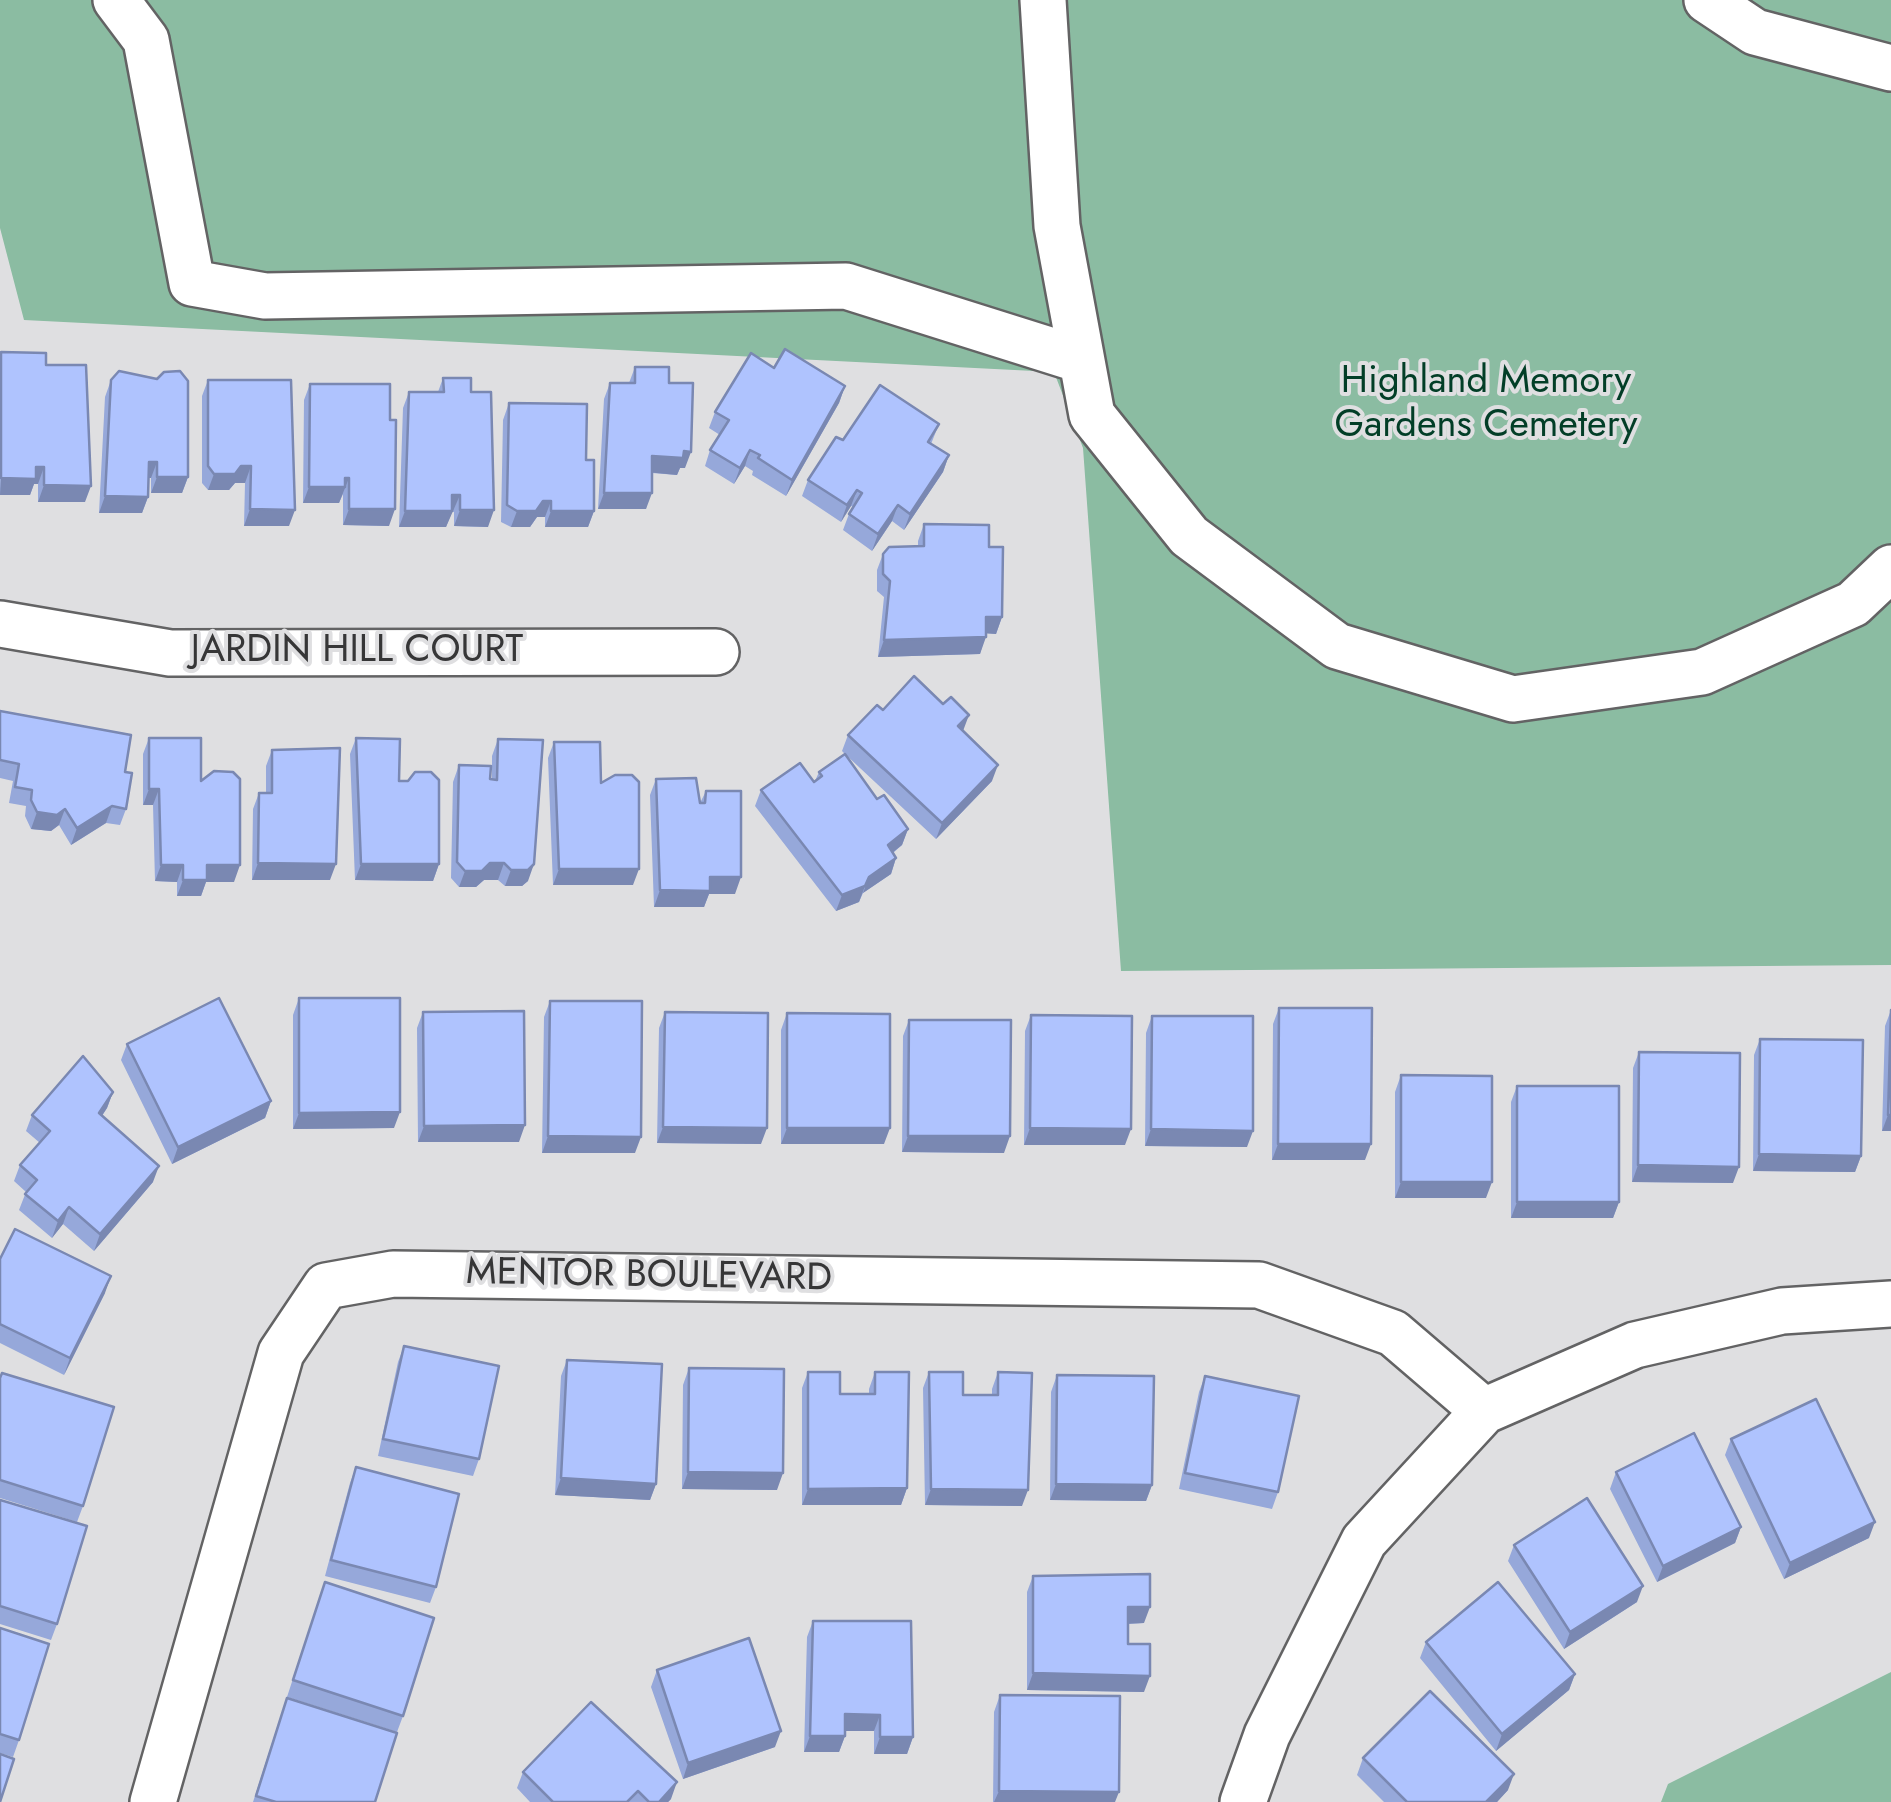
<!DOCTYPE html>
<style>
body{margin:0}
canvas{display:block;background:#dfdfe1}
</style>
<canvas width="1891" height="1802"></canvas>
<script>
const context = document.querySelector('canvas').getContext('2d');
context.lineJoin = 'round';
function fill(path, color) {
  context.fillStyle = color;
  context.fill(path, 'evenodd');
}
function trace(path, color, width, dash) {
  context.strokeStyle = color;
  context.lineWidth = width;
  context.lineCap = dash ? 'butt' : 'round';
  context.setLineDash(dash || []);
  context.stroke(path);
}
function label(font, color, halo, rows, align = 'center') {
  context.font = font + ' Jost,sans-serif';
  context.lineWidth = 8;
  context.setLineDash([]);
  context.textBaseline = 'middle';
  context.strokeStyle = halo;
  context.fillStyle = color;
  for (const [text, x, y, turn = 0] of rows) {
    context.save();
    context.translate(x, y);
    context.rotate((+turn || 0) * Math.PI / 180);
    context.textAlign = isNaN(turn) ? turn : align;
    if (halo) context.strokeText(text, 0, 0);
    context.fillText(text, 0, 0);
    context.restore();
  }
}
fill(new Path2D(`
 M0,0h1891v965l-770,6 -38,-523 -29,-76 -1030,-52 -24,-92z
 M1891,1672v130h-230l7,-18z`), '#8bbca2');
const minor = new Path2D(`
 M116,0l30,40 46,243 73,13 581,-10 235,74
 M1043,0l14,226 35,189 97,121 148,110 176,53 189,-27 151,-68 38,-36
 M1707,0l48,32 136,36
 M0,624l170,29 546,-1
 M153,1802l128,-449 45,-67 67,-12 866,11 134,48 91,78
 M1243,1802l24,-67 97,-194 120,-130 151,-66 147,-34 109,-7`);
trace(minor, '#636364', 50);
trace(minor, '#fff', 45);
fill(new Path2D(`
 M1,352l45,13 39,137h-47v-18h-4l-4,11h-30z
 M635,367l34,16 16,85h-5l-3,7 -25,-2 -6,36h-48l6,-110 6,-16h19z
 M774,368l71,18 -6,17 -53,93 -34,-21 1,-4 -8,-5 -11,18 -29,-18 5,-16 10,-15 -11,-7 6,-16z
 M443,378l28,14 17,135 -34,-1v-14h-2l-6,15h-47l4,-119 6,-16h29z
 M111,380l77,97 -6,16h-31v-15h-2l-1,19 -6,16h-43l6,-116z
 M208,380l81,146h-45l1,-43h-10l-6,7h-21l-6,-7v-87z
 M310,384l80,36 -1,106 -46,-1v-31l-4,9h-36l1,-103z
 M509,403l77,57 8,51 -6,16h-43v-10h-8l-7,10h-19l-10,-5 2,-102z
 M939,424l-8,20 18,11 -6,17 -39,58 -12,-9 -20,30 -29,-21 6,-16 4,-7 -2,-1 -10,16 -39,-26 6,-16 35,-40z
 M924,524l65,23 13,70 -6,17 -10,-1 -6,21 -102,3 6,-60 -7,-6v-21l6,-16 35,-8v-5z
 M883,710l80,20 29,51 -56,58 -91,-85 32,45 31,30 -6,16 -9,8 3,5 -5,16 -28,19 -4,9 -23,9 -81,-105 6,-16 54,-9 4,-9 26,-18 -3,-3 6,-16z
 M0,711l125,61 1,37 -6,16 -14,-2 -35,22 -12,-20 -8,6 -20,-2 -6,-13 1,-10 -17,-3 4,-22 -13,-3z
 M149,738l52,43 33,101h-28l-5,14h-24v-14l-22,-1 -2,-76h-10v-51z
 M356,738l43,43 40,83 -6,17 -78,-1 -5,-126z
 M498,739l30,142 -6,5h-17l-7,-6h-14l-8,7h-17l-8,-9 2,-96 6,-17 33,15v-24z
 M554,742l47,41 32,102h-80l-5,-127z
 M272,750l58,130h-78l1,-71 6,-16h7v-27z
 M656,779l44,24 6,-12 29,103h-26l-5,13h-50l-4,-112z
 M299,998l95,130 -101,1v-114z
 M550,1001l85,152h-93l2,-136z
 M1279,1008l86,152h-93l1,-136z
 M1891,1010v121h-9l3,-105z
 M423,1012l96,130h-101l-1,-114z
 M665,1012l96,132 -104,-1 2,-115z
 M787,1013l97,131h-103v-114z
 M1031,1015l94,130h-101l1,-114z
 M1152,1016l95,131 -102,-1 1,-113z
 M909,1020l95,133 -102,-1 1,-116z
 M1760,1039l101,117 -6,16 -102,-1 1,-116z
 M127,1044l144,57 -6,17 -93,46 -51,-104z
 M1639,1052l94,131 -101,-1 1,-114z
 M1401,1075l85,123h-91v-106z
 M1517,1086l102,116 -6,16h-102v-116z
 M113,1092l-6,16 -5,8 51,66 -59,69 -31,-27 -11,14 -33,-28 7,-18 -12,-11 6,-16 20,-22 -14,-12 6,-16z
 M0,1259l105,34 -41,82 -64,-32z
 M404,1346l75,113 -6,17 -95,-20 20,-94z
 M567,1360l89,124 -6,16 -95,-5 6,-119z
 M689,1368l88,122 -95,-1 1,-104z
 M808,1372l32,22h29v-5l6,-17 32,116 -6,17h-99v-117z
 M929,1372l34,23h29v-6l6,-17 24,134 -97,-1 -2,-117z
 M1057,1375l95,110 -6,16 -96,-1 1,-108z
 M1205,1376l73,116 -6,17 -93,-20 20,-97z
 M0,1377l83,129 -6,16 -77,-24z
 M1731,1439l138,99 -85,41 -59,-124z
 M356,1467l80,120 -6,16 -105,-27 25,-93z
 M1616,1472l125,55 -6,16 -78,39 -47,-93z
 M0,1500l57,124 -6,16 -51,-16z
 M1514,1545l123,57 -73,47 -56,-88z
 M1033,1576l111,47 -16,1v20l16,48 -117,-2v-98z
 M319,1599l84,117 -6,16 -110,-35z
 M813,1621l100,116 -6,17h-33v-23h-29v5l-6,16h-35l3,-115z
 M0,1628l19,112 -6,17 -13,-4z
 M1426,1642l149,32 -6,16 -73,61 -76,-93z
 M657,1670l118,77 -92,32 -32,-92z
 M1000,1695l115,107h-122l1,-90z
 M591,1702l80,97 -3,3h-138l-13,-14 6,-16z
 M281,1715l94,87h-122z
 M1363,1758l145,32 -11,12h-113l-27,-27z`), '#96a8da');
fill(new Path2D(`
 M845,386l-6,17 -53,93 6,-16z
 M750,450l-5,16 -11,18 6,-16z
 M684,451l7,1 -6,16h-5l-3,7 -31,-3 6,-16z
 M949,455l-6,17 -39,58 6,-16z
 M149,462h8l-6,16h-8z
 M241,466h10l-6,17h-10l-6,7h-21l6,-16z
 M36,467h8l-6,17h-4l-4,11h-30l1,-17z
 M157,477h31l-6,16h-31z
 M345,478h4l-10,25h-36l6,-16z
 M44,485l47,1 -6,16h-47z
 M857,490l-6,16 -10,16 6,-17z
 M604,493h48l-6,16h-48z
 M452,495h8l-14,32h-47l6,-16z
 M105,496l43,1 -6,16h-43z
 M543,501h8l-6,16h-8l-7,10h-19l6,-16z
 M898,505l-6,16 -20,30 6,-17z
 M250,509l45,1 -6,16h-45z
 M349,509h46l-6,17 -46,-1z
 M460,510h34l-6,17 -34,-1z
 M551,511h43l-6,16h-43z
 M986,617h16l-6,17 -16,-1z
 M986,637l-6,17 -102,3 6,-17z
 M969,715l-6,16 -5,-5z
 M998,765l-6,16 -56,58 6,-16z
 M149,789h10l-6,16h-10z
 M112,806l-6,17 -35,22 6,-17z
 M65,809l-6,16 -8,6 -20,-2 6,-17z
 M908,829l-6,16 -20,16 6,-16z
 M896,858l-5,16 -28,19 6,-16z
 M258,863l78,1 -6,16h-78z
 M490,863h14l-6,17h-14l-8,7h-17l6,-16z
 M361,864h78l-6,17 -78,-1z
 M534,864l-6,17 -6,5h-17l6,-16z
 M161,865h22l-6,17 -22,-1z
 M207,865h33l-6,17h-28l-5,14h-24l6,-16z
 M559,869h80l-6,16h-80z
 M710,877h31l-6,17h-26l-5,13h-50l6,-17z
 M865,886l-6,16 -23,9 6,-16z
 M113,1092l-6,16 -14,21 6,-16z
 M271,1101l-6,17 -93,46 6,-17z
 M400,1112l-6,16 -101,1 6,-16z
 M1888,1115h3v16h-9z
 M525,1125l-6,17h-101l6,-16z
 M663,1127l104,1 -6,16 -104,-1z
 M787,1128h103l-6,16h-103z
 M1030,1128l101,1 -6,16h-101z
 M1151,1129l102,2 -6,16 -102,-1z
 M548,1136l93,1 -6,16h-93z
 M908,1136h102l-6,17 -102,-1z
 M1278,1144h93l-6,16h-93z
 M1759,1154l102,2 -6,16 -102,-1z
 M1638,1165l101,2 -6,16 -101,-1z
 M159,1166l-6,16 -59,69 6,-17z
 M1401,1182h91l-6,16h-91z
 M1517,1202h102l-6,16h-102z
 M69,1207l-6,17 -11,14 6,-17z
 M111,1276l-6,17 -41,82 6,-17z
 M688,1472l95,1 -6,17 -95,-1z
 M561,1478l95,6 -6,16 -95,-5z
 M1056,1484l96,1 -6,16 -96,-1z
 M907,1488l-6,17h-99l6,-16z
 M931,1489l97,1 -6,16 -97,-1z
 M1875,1522l-6,16 -85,41 6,-16z
 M1741,1527l-6,16 -78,39 6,-16z
 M1643,1586l-6,16 -73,47 6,-17z
 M1128,1607h22l-6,16 -22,1z
 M1033,1673l117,3 -6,16 -117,-2z
 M1575,1674l-6,16 -73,61 6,-17z
 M845,1714l35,1 -6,16h-34z
 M781,1731l-6,16 -92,32 5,-16z
 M810,1736h35l-6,16h-35z
 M880,1737h33l-6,17h-33z
 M1514,1774l-6,16 -11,12h-11z
 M677,1782l-6,17 -3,3h-9z
 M999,1791l120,1 -4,10h-121z`), '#7a88b2');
const building = new Path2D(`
 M785,349l60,37 -53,94 -34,-22 2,-3 -10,-5 -10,18 -30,-18 19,-30 -14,-8 36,-59 23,15z
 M1,352l45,1v12h40l5,121 -47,-1v-18h-8v12l-35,-1z
 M635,367h34v16h24l-2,69 -7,-1 -1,7 -31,-2v37h-48l6,-110h25z
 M119,371l38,8 7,-7 16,-1 8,10v96h-31v-15h-8l-1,35 -43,-1 6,-116z
 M443,378h28v14h20l3,118h-34v-15h-8v16h-47l4,-119h35z
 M208,380h83l4,130 -45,-1 1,-43h-10l-6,8h-21l-6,-8z
 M310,384h80v36h6l-1,89h-46v-31h-4v9h-36z
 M880,385l59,39 -11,18 21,13 -39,59 -12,-9 -20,29 -29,-20 13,-21 -5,-3 -10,15 -39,-25 28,-43 7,3z
 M509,403l78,1 -1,56h8v51h-43v-10h-8l-7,10h-19l-10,-6z
 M924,524l65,1v22h14l-1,70h-16v20l-102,3 6,-59 -7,-7v-20l6,-7 35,-1z
 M914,676l29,28 8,-7 18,18 -11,11 40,39 -56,58 -94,-88 29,-30 6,5z
 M0,711l131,24 -6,37 7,1 -6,36 -14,-3 -35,22 -12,-19 -8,6 -20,-3 -6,-12 1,-10 -17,-3 4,-23 -19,-4z
 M149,738h52v43l13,-10 19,1 7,7v86h-33v15h-24v-15h-22l-2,-76h-10z
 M356,738l44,1 -1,42h9l7,-9h16l8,8v84h-78z
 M498,739l45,1 -9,124 -6,6h-17l-7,-7h-14l-8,8h-17l-8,-9 2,-97 32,1 -1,13 7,1z
 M554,742h46l1,41 14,-8h17l7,7v87h-80z
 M340,748l-4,116 -78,-1 1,-70h13v-43z
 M845,754l32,45 7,-4 24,34 -20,16 8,13 -27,19 -4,9 -23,9 -81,-105 39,-27 14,19 8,-6 -3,-4z
 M696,778l4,25h5l1,-12h35v86h-31v14l-50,-1 -4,-111z
 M219,998l52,103 -93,46 -51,-103z
 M299,998h101v114l-101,1z
 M550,1001h92l-1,136 -93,-1z
 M1279,1008h93l-1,136h-93z
 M1891,1010v105h-3z
 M524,1011l1,114 -101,1 -1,-114z
 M665,1012l103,1 -1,115 -104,-1z
 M787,1013l103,1v114h-103z
 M1031,1015l101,1 -1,113 -101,-1z
 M1152,1016h101v115l-102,-2z
 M909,1020h102l-1,116h-102z
 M1760,1039l103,1 -2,116 -102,-2z
 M1639,1052l101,1 -1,114 -101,-2z
 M83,1056l30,36 -14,21 60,53 -59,68 -31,-27 -11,14 -33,-27 12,-14 -17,-15 30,-34 -18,-16z
 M1401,1075l91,1v106h-91z
 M1517,1086h102v116h-102z
 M15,1229l96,47 -41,82 -70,-34v-65z
 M404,1346l95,20 -20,93 -96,-20z
 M567,1360l95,4 -6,120 -95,-6z
 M689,1368l95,1 -1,104 -95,-1z
 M808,1372h32v22h35v-22h34l-2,116 -99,1z
 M929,1372h34v23h35v-23l34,1 -4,117 -97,-1z
 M2,1373l112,34 -31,99 -83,-26v-102z
 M1057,1375l97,1 -2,109 -96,-1z
 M1205,1376l94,20 -21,96 -93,-19z
 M1816,1399l59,123 -85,41 -59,-124z
 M1694,1433l47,94 -78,39 -47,-94z
 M356,1467l103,27 -23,93 -105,-27z
 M1587,1498l56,88 -73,46 -56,-87z
 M0,1500l87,26 -30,98 -57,-18z
 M1150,1574v33h-22v37h22v32l-117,-3v-97z
 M325,1582l109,36 -31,98 -110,-36z
 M1498,1582l77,92 -73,60 -76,-92z
 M813,1621h98l2,116h-33v-22l-35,-1v22h-35z
 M0,1628l49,16 -30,96 -19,-6z
 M749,1638l32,93 -93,32 -31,-93z
 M1430,1691l84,83 -28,28h-79l-44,-44z
 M1000,1695l120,1 -1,96 -120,-1z
 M287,1698l110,35 -22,69h-99l-20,-6z
 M591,1702l86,80 -18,20h-10l-11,-11 -11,11h-74l-30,-30z
 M0,1754l14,5 -14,43z`);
fill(building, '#afc3fe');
trace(building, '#7a88b2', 2.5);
label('38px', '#023e27', '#dfdfe1', [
 ["Highland Memory",1486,383],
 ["Gardens Cemetery",1486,427]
]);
label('38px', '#363637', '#dfdfe1', [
 ["JARDIN HILL COURT",357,652],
 ["MENTOR BOULEVARD",649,1277,1]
]);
</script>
